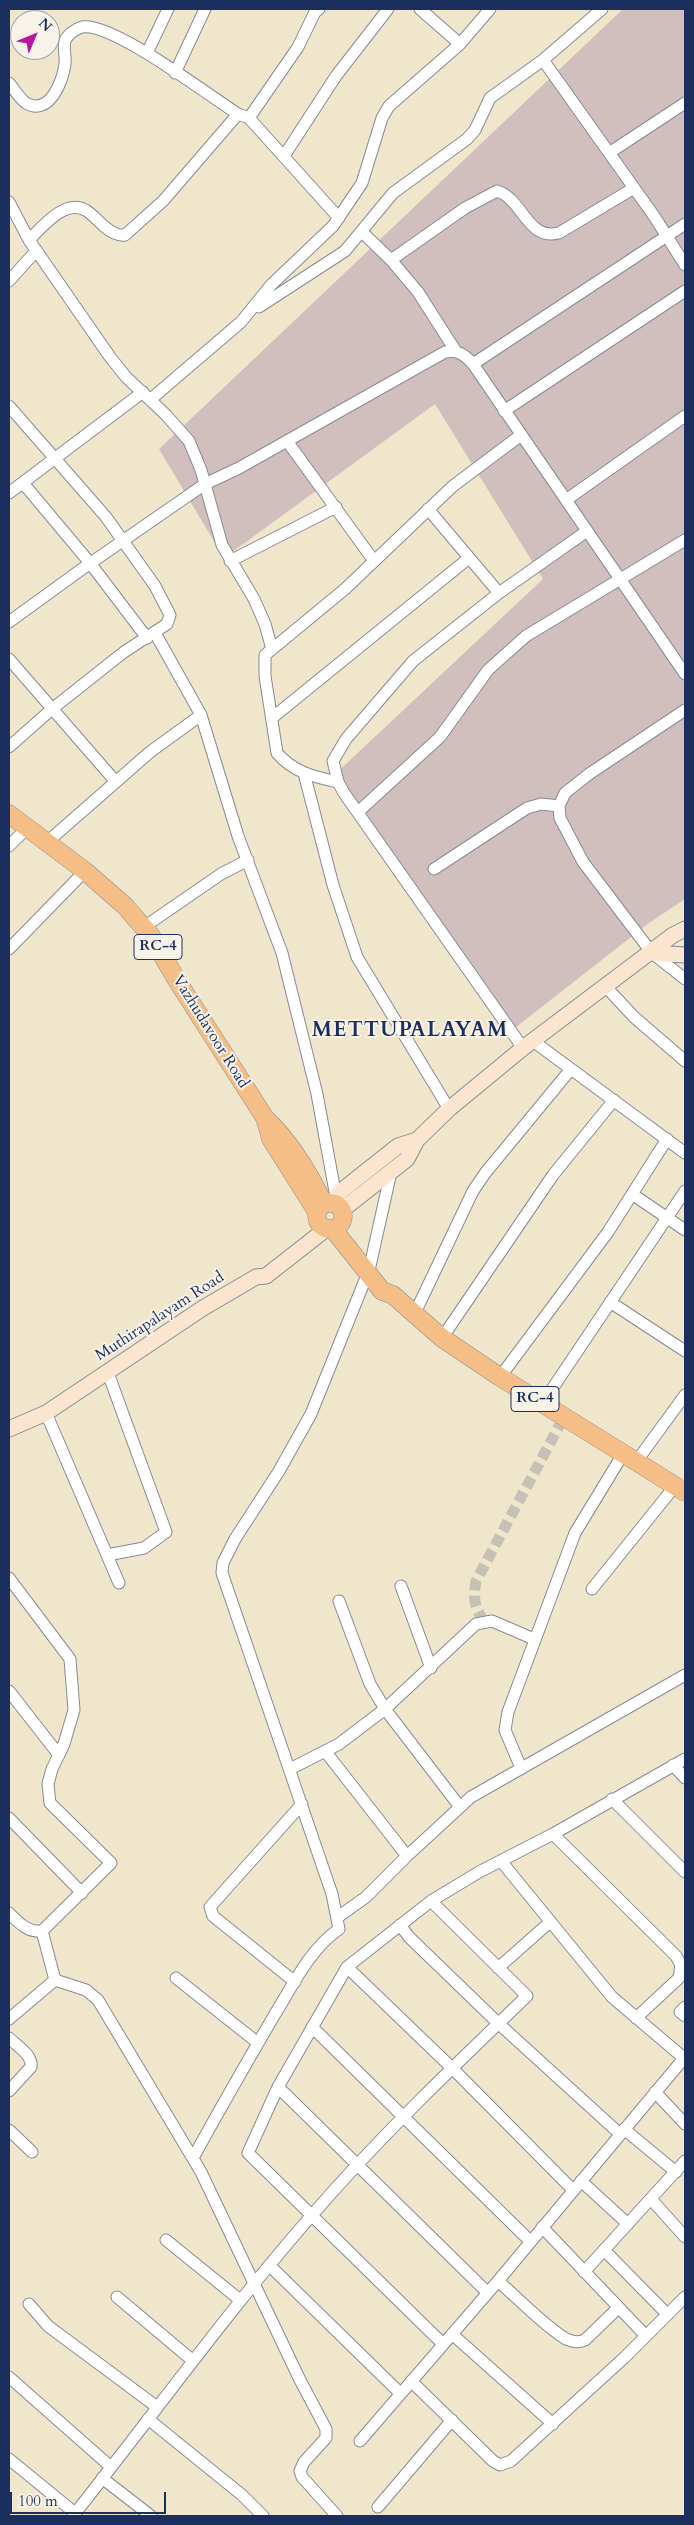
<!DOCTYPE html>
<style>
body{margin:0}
#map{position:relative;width:694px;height:2525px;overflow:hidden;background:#f0e6cb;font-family:Cardo,serif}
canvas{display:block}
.frame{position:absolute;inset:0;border:10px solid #1b2f5e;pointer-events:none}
.north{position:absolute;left:10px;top:10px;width:50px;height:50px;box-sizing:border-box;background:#f7f3e8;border:1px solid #9fa5b1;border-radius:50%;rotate:45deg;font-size:14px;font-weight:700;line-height:20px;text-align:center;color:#1b2f5e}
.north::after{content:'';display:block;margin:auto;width:18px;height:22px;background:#b5179e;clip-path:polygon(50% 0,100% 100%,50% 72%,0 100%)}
.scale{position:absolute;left:10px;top:2492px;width:156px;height:22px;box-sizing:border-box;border:2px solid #1b2f5e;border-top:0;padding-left:6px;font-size:15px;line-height:18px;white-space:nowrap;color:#1b2f5e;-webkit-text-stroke:4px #f7f3e8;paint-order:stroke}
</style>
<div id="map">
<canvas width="694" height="2525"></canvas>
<div class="frame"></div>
<div class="north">N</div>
<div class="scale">100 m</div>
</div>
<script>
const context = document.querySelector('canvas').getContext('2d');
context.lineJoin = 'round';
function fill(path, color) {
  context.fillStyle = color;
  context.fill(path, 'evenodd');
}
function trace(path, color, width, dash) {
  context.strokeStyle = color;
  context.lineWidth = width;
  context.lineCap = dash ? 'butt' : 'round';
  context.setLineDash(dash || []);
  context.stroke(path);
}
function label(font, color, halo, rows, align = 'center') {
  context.font = font + ' Cardo,serif';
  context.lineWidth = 4;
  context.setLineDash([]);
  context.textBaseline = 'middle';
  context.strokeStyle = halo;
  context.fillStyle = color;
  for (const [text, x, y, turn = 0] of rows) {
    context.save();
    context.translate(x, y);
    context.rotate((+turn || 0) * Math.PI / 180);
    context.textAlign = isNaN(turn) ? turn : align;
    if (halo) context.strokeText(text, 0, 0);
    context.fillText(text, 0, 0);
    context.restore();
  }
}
fill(new Path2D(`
 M623,9h62v890l-36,24 -138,108 -180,-253 212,-199 -108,-175 -211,154 -65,-109z`), '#d1bfbd');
trace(new Path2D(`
 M484,1621c-10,-14 -11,-23 -8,-40l88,-164`), '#c5c1b5', 11, [11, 5.5]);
const street = new Path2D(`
 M420,9l40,35
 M147,53l21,-44
 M543,60l111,156 31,49
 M175,73l30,-64
 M9,83c5,6 11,16 17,20 23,14 37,-22 39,-39 1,-7 -2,-16 0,-23 2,-6 10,-12 17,-14 31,-5 127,69 156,87l11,4 90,100
 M249,118l49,-71 17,-35 4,-3
 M609,153l76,-50
 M284,156l52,-80 52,-67
 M9,202l20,38 81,117 16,20 40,38 23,26 12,29 21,75 32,54 11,25 7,25
 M362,232l29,28 27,32 37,58
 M29,240c13,-13 37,-43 58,-29 6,4 12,11 18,16 6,5 12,9 20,8l38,-34 75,-87
 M391,260l74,-52 32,-17c26,8 30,50 62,42l75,-45
 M9,281l27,-30
 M259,307l86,-56 48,-58 74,-54 8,-9 15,-32 53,-38 59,-51
 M473,364l212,-140
 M151,399l90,-77 30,-37 62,-59 29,-43 20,-65 7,-12 71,-62 30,-35
 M9,406l97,111 49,69 15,29 -3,9 -43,28 -72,57 -43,38
 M504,411l181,-120
 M287,441l87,120
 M23,483l67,80 57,75
 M9,493l134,-101
 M566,500l119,-84
 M428,509l71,84
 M230,561l106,-54
 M9,622l73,-53 123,-85 34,-16 206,-116c13,-2 19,2 28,12l212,310
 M155,633l46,82 37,121 44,117 35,141 19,103
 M9,659l107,123
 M685,710l-96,64 -24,19 -6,13 1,12 23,44 69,91 33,26
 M272,718l197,-160
 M304,773l29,112 24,72 92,152
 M338,782c-24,-5 -45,-10 -61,-29l-12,-77v-21l80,-66 108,-103 68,-51
 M358,812l82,-75 48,-67 38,-34 159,-96
 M46,843l104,-91 51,-37
 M9,846l18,-18
 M434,869l93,-61 14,-4 18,2
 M144,927l77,-53 27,-14
 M9,949l76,-78
 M606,987l28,30 51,44
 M533,1041l152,112
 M523,1048l-179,-255 -6,-11 -5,-21 13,-22 67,-78 86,-68 88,-62
 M632,1194l53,36
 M370,1266l21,-94
 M610,1302l75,49
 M414,1315l59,-124 13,-19 85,-103
 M442,1338l111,-163 61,-75
 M500,1377l108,-145 59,-93
 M542,1404l143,-213
 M46,1413l73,170
 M636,1462l49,-67
 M107,1555l37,-7 22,-16 -58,-159
 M9,1578l61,81 4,51 -10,34 -12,25 -4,15 2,19 61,60 -69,68c-14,2 -24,-9 -33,-18
 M401,1586l30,82
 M592,1589l83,-103
 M339,1601l31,83 15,25 75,98
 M9,1691l50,64
 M325,1751l82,105
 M673,1765l12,13
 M521,1768l-16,-38 3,-18 67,-179 48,-79
 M290,1769l49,-25 46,-35 91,-85 16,-3 42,18
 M612,1799l73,73
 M9,1818l73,75
 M553,1834l123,122 5,9 -2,13 -43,40
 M501,1861l111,136 73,62
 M338,1917l28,-20 41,-41 64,-59 214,-122
 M400,1925l9,12 89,86 122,111
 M42,1931l13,49
 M347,1967l106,102 120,121
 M498,1968l52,-46
 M176,1978l82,65
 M55,1980l31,10 12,10 103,172 98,206 27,51v9l-22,24 -4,9 2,6 35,39
 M295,1982l-82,-66 -3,-9 92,-103
 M685,2007l-5,5 5,4
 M9,2019l46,-39
 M312,2027l218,214
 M9,2038c8,8 24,17 22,29l-22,24
 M278,2087l209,205
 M655,2092l30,32
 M624,2129l52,43
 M9,2130l23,22
 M193,2158c27,-49 54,-96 82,-144 18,-29 35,-65 64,-85l-7,-35 -110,-321 1,-10 12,-24 44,-68 32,-57 56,-139
 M581,2181l47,43
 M651,2199l34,38
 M542,2227l104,109
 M166,2240l74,60
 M604,2250l63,64
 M270,2266l130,127
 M584,2272l101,-111
 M498,2281c21,18 45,44 68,58 7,3 12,4 19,1l33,-32
 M117,2297l75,63
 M29,2304l19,22 109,81
 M452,2334l101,90
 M443,2344l-195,-191 30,-66 69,-120 84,-66 48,-29 74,-38 132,-75
 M9,2377l102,90
 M411,2381l82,80 7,4 11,-4 114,-104 60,-60
 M148,2419l94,76 21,21
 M360,2441l138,-160 187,-224
 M9,2459l66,54
 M102,2478l49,38
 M378,2507l74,-87
 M73,2516c82,-103 159,-211 247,-310 65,-74 136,-142 207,-210l-96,-95`);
const secondary = new Path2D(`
 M652,953l33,2
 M332,1203l8,-11 58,-46 19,-6
 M342,1210l65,-51 10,-19 32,-31 74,-61 150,-113 12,-6
 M9,1429l37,-16 157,-105 53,-31 10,-1 60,-47`);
const primary = new Path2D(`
 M9,814l76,57 40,35 26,30 27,46 87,136 6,21 46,73
 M265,1118c26,24 44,55 59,86
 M317 1216a13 13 0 1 1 26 0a13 13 0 1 1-26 0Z
 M333,1229l49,62 11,4 49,43 58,39 185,115`);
trace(street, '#868a94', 13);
trace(secondary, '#868a94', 17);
trace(primary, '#868a94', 19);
trace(street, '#fff', 11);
trace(secondary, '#fbe5cf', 15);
trace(primary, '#f6be87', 18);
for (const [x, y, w] of [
 [158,947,48],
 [535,1399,48]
]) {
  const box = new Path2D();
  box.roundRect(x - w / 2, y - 12.5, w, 25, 4);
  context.fillStyle = '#f7f3e8';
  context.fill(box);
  trace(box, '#1b2f5e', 1);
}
label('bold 15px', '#1b2f5e', null, [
 ["RC-4",158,947],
 ["RC-4",535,1399]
]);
label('16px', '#1b2f5e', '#f7f3e8', [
 ["Vazhudavoor Road",210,1032,58],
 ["Muthirapalayam Road",160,1317,-33]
]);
context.letterSpacing = '1px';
label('bold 21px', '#1b2f5e', '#f7f3e8', [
 ["METTUPALAYAM",410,1031]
]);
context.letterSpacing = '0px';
</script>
